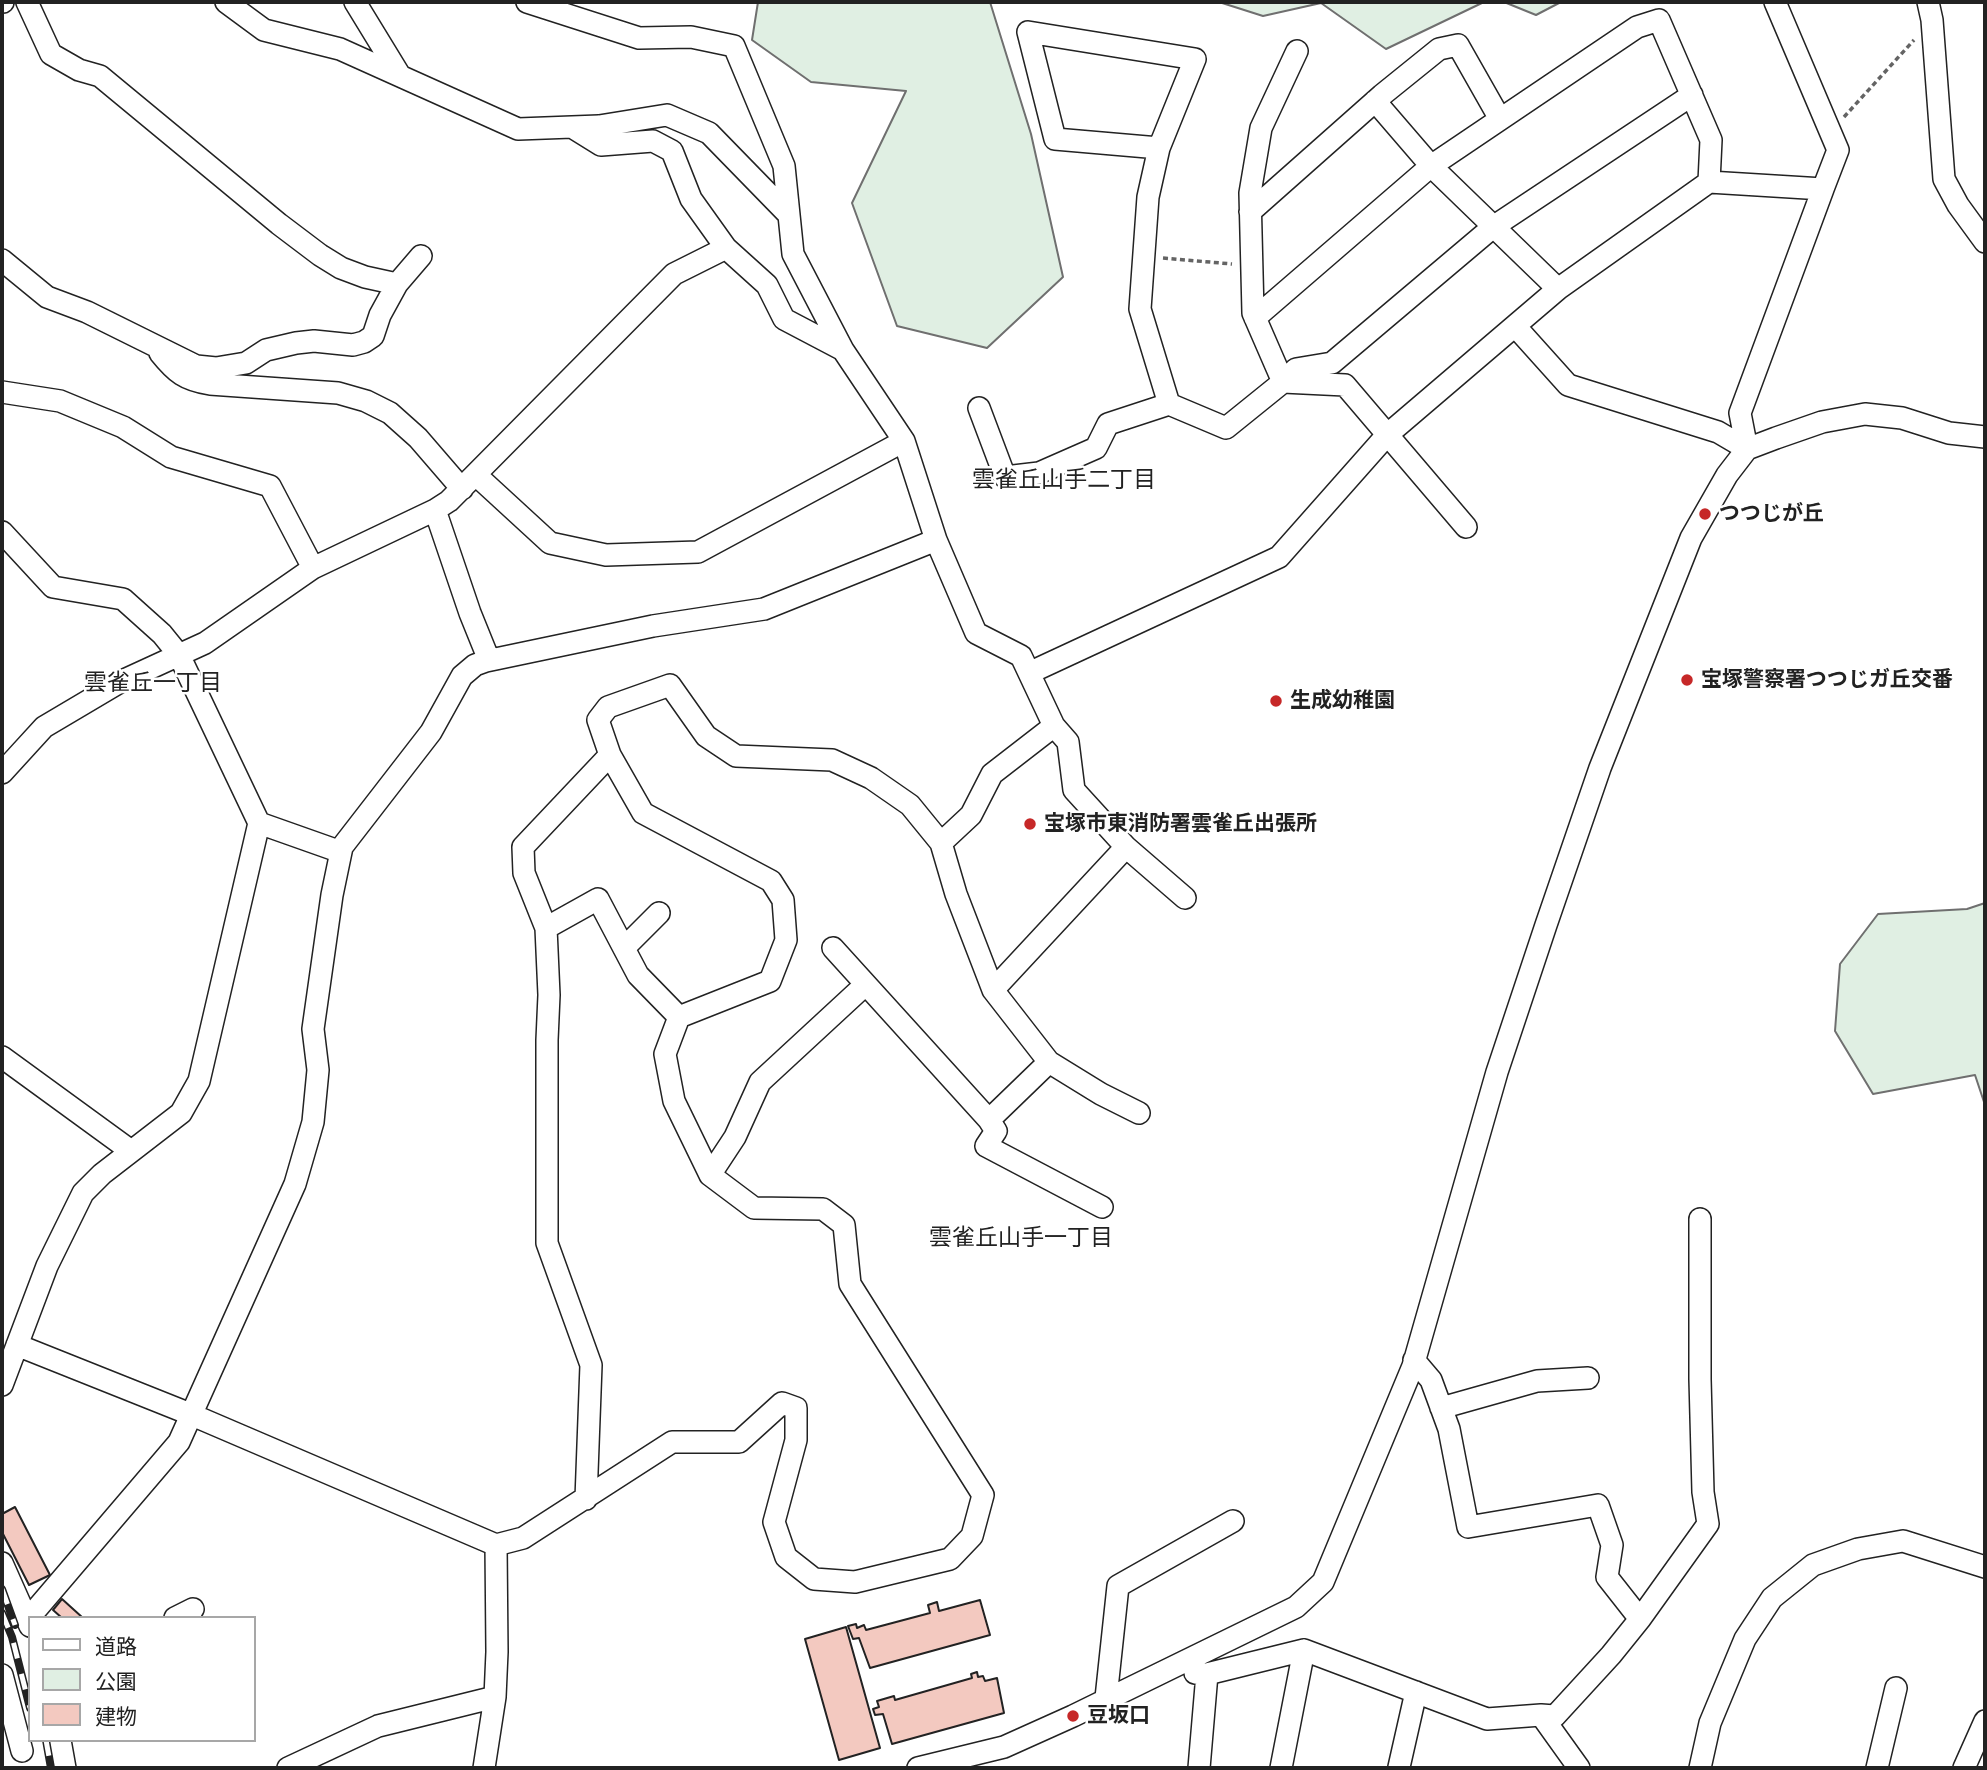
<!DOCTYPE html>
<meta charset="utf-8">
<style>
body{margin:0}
#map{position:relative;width:1987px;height:1770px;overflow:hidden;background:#fff;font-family:Raleway,"Noto Sans JP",sans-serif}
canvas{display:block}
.frame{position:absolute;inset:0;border:4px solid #222;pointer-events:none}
.legend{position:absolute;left:28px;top:1616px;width:228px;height:126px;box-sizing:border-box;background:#fff;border:2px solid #a7a7a7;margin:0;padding:9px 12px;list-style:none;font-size:21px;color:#222}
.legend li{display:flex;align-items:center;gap:14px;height:35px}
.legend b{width:35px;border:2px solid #a7a7a7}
</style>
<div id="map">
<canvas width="1987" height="1770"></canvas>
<div class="frame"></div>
<ul class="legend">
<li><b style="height:9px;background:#fff"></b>道路</li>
<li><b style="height:19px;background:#e0efe3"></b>公園</li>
<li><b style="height:19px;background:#f3c9c0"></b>建物</li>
</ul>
</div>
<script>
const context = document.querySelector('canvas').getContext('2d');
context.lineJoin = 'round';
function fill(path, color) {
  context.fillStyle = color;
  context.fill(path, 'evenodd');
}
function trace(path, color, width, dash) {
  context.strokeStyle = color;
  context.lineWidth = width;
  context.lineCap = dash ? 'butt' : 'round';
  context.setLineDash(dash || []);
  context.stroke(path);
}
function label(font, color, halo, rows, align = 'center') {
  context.font = font + ' Raleway,"Noto Sans JP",sans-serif';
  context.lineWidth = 5;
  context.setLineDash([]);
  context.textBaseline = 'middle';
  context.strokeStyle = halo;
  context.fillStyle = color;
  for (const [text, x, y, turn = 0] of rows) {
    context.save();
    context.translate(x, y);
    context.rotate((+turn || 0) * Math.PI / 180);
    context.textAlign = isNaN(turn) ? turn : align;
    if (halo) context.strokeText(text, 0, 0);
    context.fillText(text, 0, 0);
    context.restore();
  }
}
const green = new Path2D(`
 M758,2h232l41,132 32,143 -76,71 -90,-22 -45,-123 54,-112 -95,-9 -59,-42z
 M1219,2h265l-98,47 -65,-46 -58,13z
 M1504,2h57l-25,13z
 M1985,903v202l-10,-30 -102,19 -38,-63 5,-67 38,-50 89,-5z`);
fill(green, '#e0efe3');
trace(green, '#6f6f6f', 2);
const building = new Path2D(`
 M15,1507l35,68 -21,10 -27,-53v-18z
 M62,1599l21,19h-21l-9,-8z
 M980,1600l10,35 -120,33 -11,-30 -6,1 -5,-13 8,-2 1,4 7,-3 2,5 64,-17 -2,-8 9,-3 2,9z
 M846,1627l34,121 -41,12 -34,-121z
 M977,1672l1,5 5,-1 2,5 12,-3 7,35 -112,31 -9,-30 -8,1 -2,-6 6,-2 -2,-6 17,-5 1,4 77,-22 -1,-4z`);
fill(building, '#f3c9c0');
trace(building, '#222', 2);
const minor = new Path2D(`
 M2,2h1
 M27,2l24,52 28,16 21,6 179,148 41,31 21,13 24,9 32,7 24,-28
 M226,2l38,28 76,19 178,80 81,-3 68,-11 42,18 79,81
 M355,2l44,72
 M527,2l112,36 52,-1 43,9 50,120 9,88 50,96 61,91 32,99 40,93 45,23 33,70 -62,48 -21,41 -30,28 15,51 37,96 56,72 52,32 38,19
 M1775,2l63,148 -15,39
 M1928,2l4,18 12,159 14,26 27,37
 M1297,51l-36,77 -11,65 3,120 30,69 13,-13 36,-6 161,-136 199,-132
 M1375,101l56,65 127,123
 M572,127l29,18 52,-4 19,10 19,48 35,49 41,37 17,34 59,31
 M1159,148l-104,-9 -27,-107 167,27 -36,89 -11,49 -8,112 29,95
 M1709,182l114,7 -83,224 7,36
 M1250,212l132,-117 57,-46 19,-4 42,74
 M2,260l45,37 40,15 109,54 20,2 30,-5 20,-13 30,-7 18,-2 39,4 11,-3 9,-6 7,-21 17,-31
 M1515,326l53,59 150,47 29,17
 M160,353c16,20 25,27 50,31l128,9 28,8 24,12 28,25 44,51
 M2,392l58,9 63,26 48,30 99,29 43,82
 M979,408l26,69 34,-4 57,-25 12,-24 61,-20 57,24 57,-46 62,3 121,142
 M476,475l74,68 56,12 92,-3 206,-111
 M435,510l35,103 19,47
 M2,532l51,55 70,12 39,35 17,21 80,168 82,29
 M1029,673l250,-116 108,-122 171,-146 151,-107 2,-42 -52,-120 -22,7 -206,139 -176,152
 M610,755l33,58 128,68 12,19 3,40 -16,41 -91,36
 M2,773l42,-46 76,-45 85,-39 108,-75 122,-58 14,-9 225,-227 52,-26
 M1126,847l59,51
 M546,928l-22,-55 -1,-26 87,-92 -12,-35 10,-13 62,-22 36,51 30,20 96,4 39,18 39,27 31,38
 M624,948l35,-35
 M833,948l156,172 7,11 -10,15 116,61
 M993,990l133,-143 -52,-57 -6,-48 -14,-16
 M2,1057l129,94
 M989,1120l60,-58
 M710,1175l25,-38 25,-55 105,-97
 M17,1345l173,69 306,131 27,-7 149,-96h67l43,-39 14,5v32l-22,82 12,35 28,22 41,3 95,-23 22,-23 11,-41 -133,-211 -6,-59 -21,-16 -69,-1 -44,-33 -36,-74 -9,-47 14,-37 -41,-42 -40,-76 -52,29 3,67 -2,45v203l44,122 -5,134
 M1414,1360l17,20 18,49 19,98 130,-22 14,40 -5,32 33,42
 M2,1385l45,-119 36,-73 19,-19 79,-61 18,-32 60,-258
 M1441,1408l96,-27 51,-3
 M2,1563l28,63
 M175,1618l18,-9
 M28,1619l151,-177 116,-258 18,-62 5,-52 -5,-41 19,-134 10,-48 89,-115 31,-56 13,-11 11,-4 167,-35 111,-17 172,-69
 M1195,1673l12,1 -8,94
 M1207,1674l97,-24 183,69 54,-4 38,53
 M2,1675l20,76
 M495,1697l2,-45 -1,-107
 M1106,1698l12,-112 115,-65
 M1541,1715l14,1 56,-61 29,-36 68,-95 -5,-32 -3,-113v-160
 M60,1740l5,28
 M1399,1767l17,-75
 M288,1768l90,-42 117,-29 -11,71
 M918,1768l86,-21 69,-31 223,-109 27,-25 90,-216 84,-294 49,-147 54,-157 91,-230 36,-63 20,-26 29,-11 46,-16 43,-8 37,4 47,15 36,4
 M1281,1768l23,-118
 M1700,1768l10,-45 35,-84 27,-41 41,-33 45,-16 45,-8 82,26
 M1877,1768l19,-80
 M1964,1768l21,-47`);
trace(minor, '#222', 24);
trace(new Path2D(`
 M1844,117l70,-77
 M1163,258l69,6`), '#646464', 3.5, [5, 3.5]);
trace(minor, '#fff', 21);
const rail = new Path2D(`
 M2,1589l13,36
 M2,1613l10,24 18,71
 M46,1740l5,28`);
trace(rail, '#222', 8);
trace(rail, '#fff', 5, [16]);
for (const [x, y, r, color] of [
 [1705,514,7,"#c62828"],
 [1687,680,7,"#c62828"],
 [1276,701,7,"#c62828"],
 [1030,824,7,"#c62828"],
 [1073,1716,7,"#c62828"]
]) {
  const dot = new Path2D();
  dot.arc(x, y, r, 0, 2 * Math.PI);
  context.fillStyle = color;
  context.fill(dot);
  trace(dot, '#fff', 2.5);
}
label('bold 21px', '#222', '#fff', [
 ["つつじが丘",1719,514],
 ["宝塚警察署つつじガ丘交番",1701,680],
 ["生成幼稚園",1290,701],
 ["宝塚市東消防署雲雀丘出張所",1044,824],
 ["豆坂口",1087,1716]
], 'left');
label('23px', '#222', '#fff', [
 ["雲雀丘山手二丁目",1064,480],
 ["雲雀丘一丁目",153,683],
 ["雲雀丘山手一丁目",1021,1238]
]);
</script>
